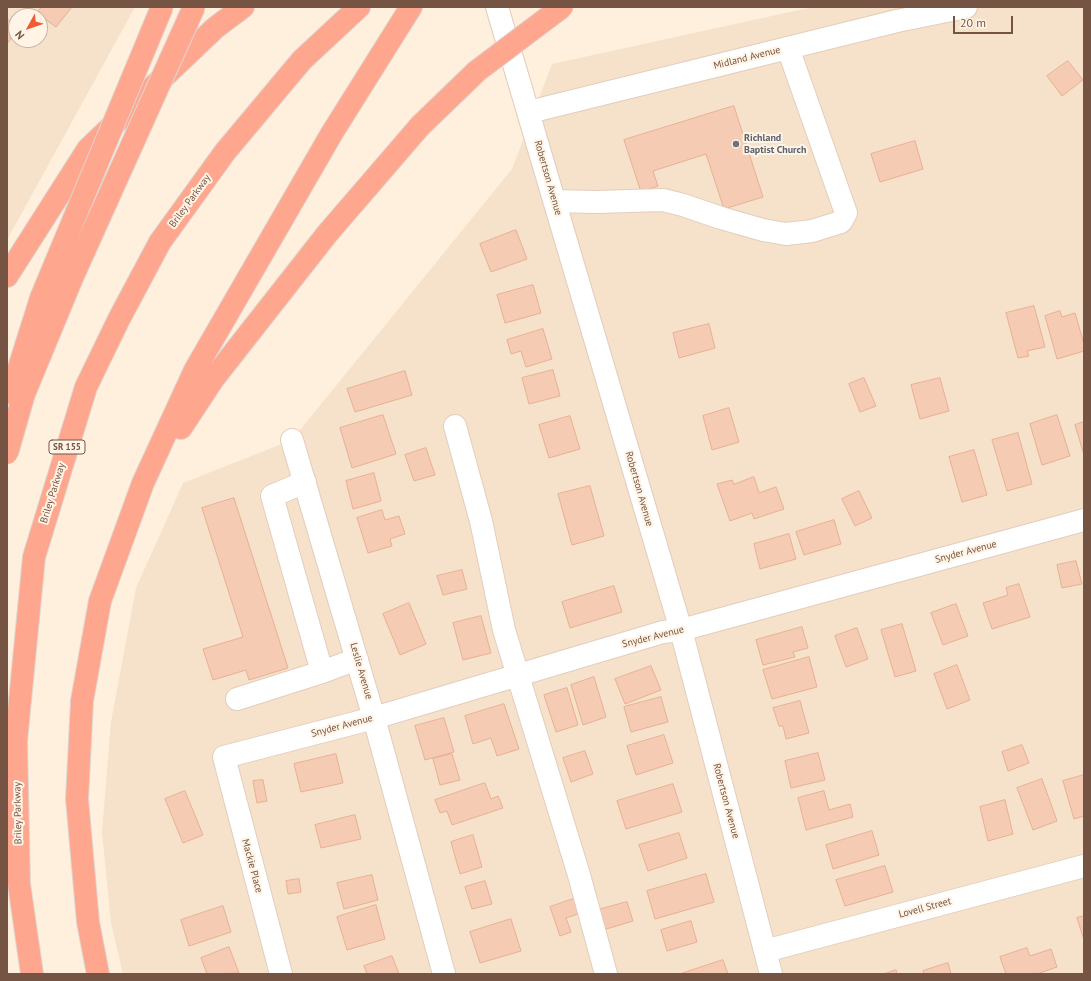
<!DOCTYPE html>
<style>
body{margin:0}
#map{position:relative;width:1091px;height:981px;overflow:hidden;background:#fef0dd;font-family:"PT Sans",sans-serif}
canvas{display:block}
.frame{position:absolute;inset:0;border:8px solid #755444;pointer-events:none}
.north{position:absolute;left:8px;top:8px;width:40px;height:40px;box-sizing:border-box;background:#fff4e5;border:1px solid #c8b4a5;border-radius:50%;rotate:230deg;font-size:11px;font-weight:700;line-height:16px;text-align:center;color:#755444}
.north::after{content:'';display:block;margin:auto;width:14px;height:18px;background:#f35b37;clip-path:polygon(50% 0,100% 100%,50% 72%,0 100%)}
.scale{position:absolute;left:953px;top:16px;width:60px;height:18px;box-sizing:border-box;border:2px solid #755444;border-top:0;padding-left:5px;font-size:12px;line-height:14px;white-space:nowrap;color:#755444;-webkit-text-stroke:3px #fff4e5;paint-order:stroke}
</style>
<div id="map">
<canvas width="1091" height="981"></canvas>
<div class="frame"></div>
<div class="north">N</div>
<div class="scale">20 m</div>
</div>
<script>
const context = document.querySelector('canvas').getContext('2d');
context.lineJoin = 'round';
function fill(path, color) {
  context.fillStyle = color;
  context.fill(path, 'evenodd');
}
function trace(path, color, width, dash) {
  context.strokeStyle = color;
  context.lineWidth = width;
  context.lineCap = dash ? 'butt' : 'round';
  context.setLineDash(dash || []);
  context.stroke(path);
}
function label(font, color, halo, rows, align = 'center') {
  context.font = font + ' "PT Sans",sans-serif';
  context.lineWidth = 4;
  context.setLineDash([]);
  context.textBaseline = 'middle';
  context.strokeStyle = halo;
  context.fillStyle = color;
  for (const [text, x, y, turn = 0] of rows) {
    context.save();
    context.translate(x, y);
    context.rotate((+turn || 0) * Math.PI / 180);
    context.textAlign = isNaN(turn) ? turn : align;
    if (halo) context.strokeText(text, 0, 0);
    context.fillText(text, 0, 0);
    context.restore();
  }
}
fill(new Path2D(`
 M7,7h128l-128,233zM16,16h24v24h-24z
 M813,7h271v967h-961l-12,-51 -9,-91 9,-110 25,-134 47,-105 109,-43 220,-271 40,-105z`), '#f6e1cb');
const building = new Path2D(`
 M42,7h30l-16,20 -19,-14z
 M7,19l9,6v6l-9,13z
 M1068,61l15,19 -21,16 -15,-20z
 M734,106l29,91 -39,12 -18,-55 -53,17 5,15 -17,6 -17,-52z
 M915,141l8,28 -43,13 -9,-28z
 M516,230l11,29 -36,13 -11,-28z
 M533,285l8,28 -36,10 -8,-28z
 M1034,306l11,41 -18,4 2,5 -11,2 -12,-45z
 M1060,311l2,6 13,-4 9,31v7l-27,8 -12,-43z
 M709,324l6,24 -36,10 -6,-25z
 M543,329l9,30 -26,8 -5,-16 -10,3 -4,-14z
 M553,370l7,26 -31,8 -7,-26z
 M405,371l7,24 -57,17 -8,-23z
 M864,378l12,28 -16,6 -11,-28z
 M940,378l9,33 -29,8 -9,-34z
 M729,408l10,34 -27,8 -9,-34z
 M383,415l13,39 -44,14 -12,-40z
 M1057,415l13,41 -28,9 -12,-41z
 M570,416l10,33 -31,9 -10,-33z
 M1084,422v33l-9,-30z
 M1018,433l14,51 -25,7 -15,-51z
 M426,448l9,27 -21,6 -9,-26z
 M974,450l13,45 -25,7 -13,-45z
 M374,473l7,28 -28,8 -7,-28z
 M754,477l5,16 17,-6 8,22 -30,10 -2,-6 -22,8 -13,-37 15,-4 2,4z
 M590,486l14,50 -32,9 -14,-51z
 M859,491l13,27 -17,8 -13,-27z
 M234,498l54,170 -39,12 -3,-10 -33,10 -10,-31 40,-12 -41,-129z
 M382,510l3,10 14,-4 6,18 -15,5 2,7 -24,7 -11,-35z
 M834,520l7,24 -37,11 -8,-23z
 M789,534l7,25 -36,10 -6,-25z
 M1076,561l6,23 -20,4 -5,-23z
 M462,570l5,19 -24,6 -6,-19z
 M1019,584l11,33 -38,12 -9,-26 25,-8 -2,-7z
 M614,586l8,26 -52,16 -8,-26z
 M409,603l17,41 -26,11 -17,-41z
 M956,604l12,32 -25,9 -12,-32z
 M481,616l10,37 -28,7 -10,-37z
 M902,624l14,47 -21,6 -14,-47z
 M802,627l6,21 -15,4 2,5 -32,8 -7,-25z
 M857,628l11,31 -22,8 -11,-31z
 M809,657l8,30 -45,12 -9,-29z
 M957,665l13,35 -23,9 -13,-35z
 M651,666l10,24 -36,14 -10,-25z
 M594,677l12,40 -23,8 -12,-40z
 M567,688l11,37 -22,7 -12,-37z
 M661,697l7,25 -37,10 -7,-25z
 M800,701l9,32 -23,6 -3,-13h-4l-6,-18z
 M504,704l15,45 -22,7 -6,-18 -18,6 -8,-28z
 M444,718l10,34 -29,8 -10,-34z
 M664,735l9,28 -37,12 -9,-29z
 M1022,745l7,18 -21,8 -6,-19z
 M585,751l8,23 -22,8 -8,-24z
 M818,753l7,27 -34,8 -6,-27z
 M336,754l7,29 -42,9 -7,-28z
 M452,754l8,26 -20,5 -7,-26z
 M1084,775v41l-10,3 -11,-38z
 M1042,779l15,42 -24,9 -16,-42z
 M263,780l4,21 -10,2 -4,-22z
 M485,783l6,16 7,-3 5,12 -51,17 -5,-14 -7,2 -5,-13z
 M673,784l9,28 -56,17 -9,-28z
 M185,791l18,44 -20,8 -18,-44z
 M824,791l5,19 21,-6 3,13 -47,13 -8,-32z
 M1005,800l8,34 -25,7 -8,-34z
 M355,815l6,24 -40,9 -6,-23z
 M872,831l7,24 -46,14 -7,-24z
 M679,833l8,25 -39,13 -9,-26z
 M473,835l9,32 -22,7 -9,-32z
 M885,866l8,26 -48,14 -9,-26z
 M706,874l8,28 -59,17 -8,-28z
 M372,875l6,25 -34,9 -7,-26z
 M299,879l2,13 -13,2 -2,-13z
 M485,881l7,23 -20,5 -7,-22z
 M576,898l5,15 -15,5 5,14 -11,4 -10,-29z
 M627,902l6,19 -30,9 -5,-20z
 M376,905l9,34 -38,11 -10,-33z
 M223,906l8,26 -42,14 -8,-26z
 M1084,916v24l-7,-22z
 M511,919l10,32 -41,12 -10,-31z
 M691,921l6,21 -30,9 -6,-21z
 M229,947l10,26 -32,1 -6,-16z
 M1027,948l3,8 21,-7 6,18 -20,7h-31l-6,-17z
 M392,956l7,18h-32l-3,-8z
 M723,960l5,14h-48z
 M948,963l3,11h-27l-1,-3z
 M896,970l1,4h-13z`);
fill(building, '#f5cbb3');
trace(building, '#e9b092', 1);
const minor = new Path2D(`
 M497,7l184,623 90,344
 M529,112l368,-91 69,-14
 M554,201l43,1 66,-2 20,5 38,13 42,12 23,4 26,-3 29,-9 5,-9 -58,-165
 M455,426l26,95 23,109 75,245 27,99
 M292,440l82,278 70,256
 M305,482l-33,14 50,176
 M237,699l85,-27 35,-13
 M765,951l319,-85
 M281,974l-57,-217 150,-39 289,-86 18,-2 403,-110`);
const highway = new Path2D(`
 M7,276l81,-127 127,-121 28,-21
 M181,428l33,-50 113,-144 93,-108
 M32,974l-13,-90 -3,-143 18,-184 52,-170 33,-68 41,-77 65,-90 77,-92 57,-53
 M98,974l-10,-52 -11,-123 5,-98 18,-100 43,-118 52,-113 137,-237 79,-126`);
trace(minor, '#e4cdbc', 24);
trace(highway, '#ded6d2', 24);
trace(minor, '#fff', 22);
trace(highway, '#fea78e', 22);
const highwayBridge = new Path2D(`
 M420,126l57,-55 85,-64
 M11,393l30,-95 121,-291
 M7,453l17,-59 48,-116 122,-271`);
trace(highwayBridge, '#ded6d2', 24, []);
trace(highwayBridge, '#fea78e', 22);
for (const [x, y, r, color] of [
 [736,144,4,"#6b7280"]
]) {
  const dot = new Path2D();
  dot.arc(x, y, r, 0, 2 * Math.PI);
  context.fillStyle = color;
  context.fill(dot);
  trace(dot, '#fff4e5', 1.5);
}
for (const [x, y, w] of [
 [67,447,36]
]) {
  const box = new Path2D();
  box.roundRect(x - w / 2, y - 7, w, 14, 3);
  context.fillStyle = '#fff4e5';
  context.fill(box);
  trace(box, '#755444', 1);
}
label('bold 9px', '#755444', null, [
 ["SR 155",67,447]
]);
label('10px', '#755444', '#fff4e5', [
 ["Midland Avenue",747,58,-14],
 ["Robertson Avenue",548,178,74],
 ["Briley Parkway",190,201,-54],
 ["Robertson Avenue",639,489,74],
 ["Briley Parkway",53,493,-73],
 ["Snyder Avenue",966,552,-15],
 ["Snyder Avenue",653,637,-14],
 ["Leslie Avenue",361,671,74],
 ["Snyder Avenue",342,726,-15],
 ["Robertson Avenue",726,801,75],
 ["Briley Parkway",18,813,-91],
 ["Mackie Place",252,866,75],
 ["Lovell Street",925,908,-15]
]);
label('bold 10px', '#5b616d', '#fff4e5', [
 ["Richland",744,138],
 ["Baptist Church",744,150]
], 'left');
</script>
